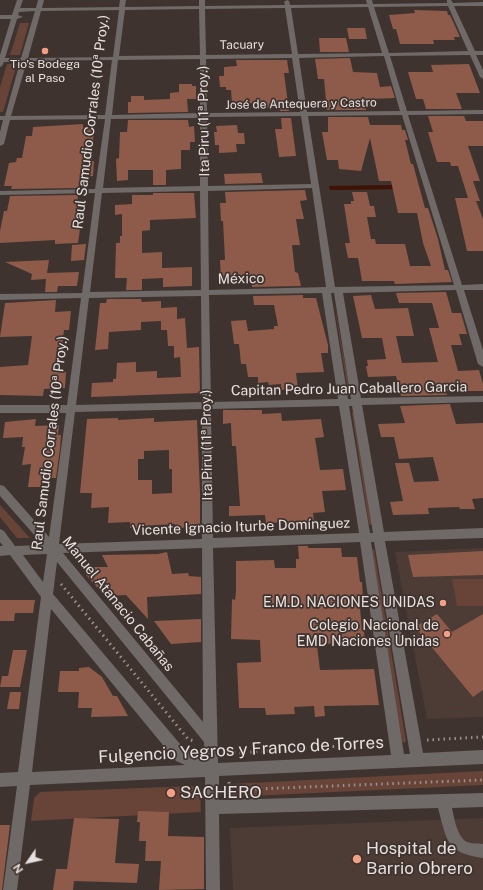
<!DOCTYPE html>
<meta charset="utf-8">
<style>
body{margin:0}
#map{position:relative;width:483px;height:890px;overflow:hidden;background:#3e332f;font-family:"Public Sans",sans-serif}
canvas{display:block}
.north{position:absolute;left:8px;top:842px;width:40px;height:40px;-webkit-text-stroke:3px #3e332f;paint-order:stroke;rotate:236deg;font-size:11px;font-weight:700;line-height:16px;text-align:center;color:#e8e0de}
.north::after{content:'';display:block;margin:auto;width:14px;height:18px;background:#e8e0de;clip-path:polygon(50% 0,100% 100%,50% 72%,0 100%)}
</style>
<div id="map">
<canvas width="483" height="890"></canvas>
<div class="north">N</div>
</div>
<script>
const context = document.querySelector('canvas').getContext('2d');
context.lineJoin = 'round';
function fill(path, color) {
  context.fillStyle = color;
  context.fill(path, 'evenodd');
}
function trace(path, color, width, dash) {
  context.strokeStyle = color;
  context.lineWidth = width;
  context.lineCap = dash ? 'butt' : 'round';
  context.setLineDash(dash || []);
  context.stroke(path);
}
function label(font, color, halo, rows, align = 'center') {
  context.font = font + ' "Public Sans",sans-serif';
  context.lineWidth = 3.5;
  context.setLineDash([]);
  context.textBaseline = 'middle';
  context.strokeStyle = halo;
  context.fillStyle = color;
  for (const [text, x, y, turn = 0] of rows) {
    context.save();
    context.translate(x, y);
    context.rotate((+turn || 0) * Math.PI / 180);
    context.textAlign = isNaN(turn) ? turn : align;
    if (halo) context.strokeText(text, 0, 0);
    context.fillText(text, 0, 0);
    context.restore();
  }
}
fill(new Path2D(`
 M483,548v169l-56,2 -32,-167z
 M483,818v72h-250l-3,-62z`), '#4d3b35');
fill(new Path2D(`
 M20,23h9l-9,32h-10z
 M7,64h10l-14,48h-3v-25z
 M334,301l16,91 -1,1 -1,-1z
 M353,412l19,112 -1,1 -2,-1 -17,-111z
 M0,505l30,33h-13l-17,-21z
 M374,549l32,192 -2,2 -2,-2 -30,-191z
 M452,579h31v27h-26z
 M483,771v14l-254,12 -4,-5v-6l5,-2z
 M192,786c11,4 8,17 9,26l-170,9 3,-23 6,-6z`), '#674338');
fill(new Path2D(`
 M393,185l26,4 -89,1 -1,-4z`), '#3e1204');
fill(new Path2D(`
 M414,10l33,1 1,4h2l10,22h-6l1,3h-22l1,4h-34l-4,-15h-3l-4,-14 26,-2z
 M347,28h18l2,11h-18z
 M319,38h27l3,14h-29z
 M350,58l3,14 24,1 3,14 11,-1 4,12 -26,1 1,5h-5l1,6h-39l-3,-31h-6l-3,-20z
 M236,60h51l2,13h-5l5,38h-9l-1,-4 -14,1 -1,-5 -32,1 -1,-14h-5v-3h-6l-1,-11h5v-9l13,-1z
 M469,64l11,29h-24l6,16h-36l-3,-10h-7l-8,-27h25l-2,-7z
 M179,84h13v2h4v13h-9l1,13 -60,1v-11h3v-6h13v4l26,-1v-6l9,-1z
 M428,116h36l2,5h17v25h-15l12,35h-7l7,20h-4l7,18v32h-16l-12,-53h13l-10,-32h-7l-1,-4h-13l-9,-30h5z
 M328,117h40l2,8h31l1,5h3l3,10h-3l6,24h2l12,44h3l10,31 7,31h3l4,12 -57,2 -1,-3h-32l-4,-23h-10l-3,-15h5l-6,-39h7v-3h3l-2,-9h15l3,14h4l2,11h-9l4,22h4l1,5h29l5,22h21l-8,-23 -6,-30h-19l-7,-32h-12l-9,-43 -9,33 -22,-2 -1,-9h-11l-5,-28h6z
 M281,118h10l5,38 -17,1 -4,-28h7z
 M128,120h60l1,7 5,-1 1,16h-5v8h-9v19l-15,1v15h-13v-15h-25v10l-11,1 -1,-22 3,-1 1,-26h7z
 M83,124v3h11l-2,34h2l-1,15 -13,1 -1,11 -68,1 1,-3h-8l5,-23 7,-1 1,-4h5l4,-22h6l1,-9z
 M237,125l1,8h6l1,11h-9l1,8 -18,1v-8h-4l-1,-13h3l-1,-6z
 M261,173l2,10 -38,1 -1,-10z
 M305,190l2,10 -7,1 4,18h-8l4,26h-8l3,27 3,1 3,13 -49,1v-5l-31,1 -1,-23h5l-2,-39h-2l-1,-18h6l-1,-11z
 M153,193h41l2,25 -46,2v10l-8,1v22l20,-1v16l30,-1v19l-29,1v-9l-21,1v11h-16l1,-12h-12l1,-35h4v-7h2v-22l-7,1v-10l17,-1v-9h21z
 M78,195l-1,12h8l-2,15h-2l-3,21 -23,1v-4l-55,3v-12l4,-20h3l3,-15z
 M86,244l-2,16 -13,1 1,-16z
 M49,260l-2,13 32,-1 -2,14h-19l-1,6h-12l1,-13 -15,1 1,-6 -27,-12z
 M446,292l6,21h9l6,21h-8l3,11h-11l7,26 21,-1 4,14v7h-37l1,4 -46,1 -5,-20 -28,1 -2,-11h2l-1,-6 19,-1 -4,-21h-20l-9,-42 18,-1 4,14 33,-1 6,28h-18l6,27 36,-1 -9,-34h10l-7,-25h-33l-3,-10z
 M303,295v3h13l12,47v8h-7l3,19 -28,1 2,16 -17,1v-6l-12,1 -1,-3 -10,1v-6h-10l-2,-13h-5l-2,-20h-5l-3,-23 15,-1 2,11 26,-2v-3h4l-4,-21h-20l-1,-9z
 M107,299h34l1,3 19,-1v7l16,-1v12l8,-1 2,30 12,-1 1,46 -109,4 1,-14 21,-1v-3h3l1,-16 19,-1v10l21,-1v7l24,-1 -1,-20 -6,1v-12h-6l-1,-16h-6v-9l-20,1v8l-32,2 -1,17 -13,1 5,-47h6z
 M56,300l-1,12 16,-1 -2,19h-5l-2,17h-5l-2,25h11l-1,16 -21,1 -1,7 -43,-1v-28l28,-2 4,-29 -32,1 5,-34z
 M450,404l6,20 27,-1v75l-11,1 3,10h-15l-1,-2 -31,1 1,6 -36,1 -3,-13 13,-1 -8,-38h14l5,19 25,-1 -6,-24 -34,2 -5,-22h-13l-3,-13 27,-1 -5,-17z
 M223,410h39v4l19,-1 1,8 39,-2 3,18 -9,1 5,32 23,-1 3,21 -24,1 3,21 -12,1 1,8 -48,2 -1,-8 -36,1v-10h11l-4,-60h-4l-1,-23 -8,1z
 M118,418v2l36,-2v4l43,-2 3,72v35l-25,1v-4l-34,2v2h-11v-6l-22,1 1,-16 -18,1 1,-15h-12l7,-74zM169,450v19h3v24l-20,1v-14h-14v-21h6v-8z
 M36,419l-1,7 24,-1 -1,10h3l-1,14 -4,29h-12l-1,9h-15l3,-23 -9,1 3,-18h-3l1,-10 -20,1 2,-16z
 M298,546h10v2h33l1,9h15l3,25h2l1,15 -4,-1 3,35h2l1,15h-17v-3l-28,1v2h-3l3,24 54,-1 5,36 -55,1 1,10 -10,1 -1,-11 -20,1 1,7 -29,1 -1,-7h-26l-2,-45 24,-1 -1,-22 -29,-1 1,-40 3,1 1,-8v-31l38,-1 1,8h21v-9h3z
 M483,551v24l-70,2 -5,-22z
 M167,552l5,22 16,-1 1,3 12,1v17l-54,3 1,22 -22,-24 -21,1 -19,-21 5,-8h17l-6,-12 56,-1z
 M0,600h35l-2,13h-18l-1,8h-14z
 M437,614l15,18 31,-18v76l-10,7 -58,-70z
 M201,619v23l-30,2 -17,-23z
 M13,650h14l-7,37h-20l2,-11h6z
 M89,667l13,10 11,19h4l11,20 -37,1 1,-9h-14l1,-16h-21l2,-21h19v-3z
 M10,692h11l-2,17h-12z
 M138,811l31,1 -1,24 36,1v52l-45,1 2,-29h-16l1,-20h-7l1,-19h-3z
 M74,818l45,1 -4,44 24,1 -2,19 -63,-2 -1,9h-20l3,-21h11z
 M0,825h10l-8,65h-2z`), '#8e5b4a');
trace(new Path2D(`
 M61,584l127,155 6,2
 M427,740l56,-3
 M223,751l14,2 147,-10
 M229,782l1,8 253,-10`), '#9b928f', 3, [1.5, 4]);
fill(new Path2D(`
 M17,0h6l-3,8h16l2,-8h6l-2,8 77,-1 1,-7h6l-1,7 74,-1v-6h6v6l80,-1 -1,-3 3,-2 2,1 1,4 77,-1 -1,-4h6l1,4 74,-1v-3h4l2,3 30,-1v4h-29l21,45h8v4h-7l7,15v9l-3,-2 -10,-22 -80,1 17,55 76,-1v4l-75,1 54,170 21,-1v6h-19l19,60v17l-5,-3 -22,-74 -113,3 18,105 122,-2v6l-121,3 22,127 99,-4v10l-98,3 38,212 60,-3v14l-264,12v24l264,-7v14l-31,1c2,9 5,29 15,34 5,2 11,1 16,2v14c-37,-5 -36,-17 -45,-50l-219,6 1,76h-14l-1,-113 -175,8 -13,105h-14l14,-104 -17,1v-14l18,-1 23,-175 -31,-42 -10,1v-10h3l-3,-4v-13l4,2 11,15 28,-1 -43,-49v-11l4,1 45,51 17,-124h-66v-8h67l14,-107 -81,2v-6l82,-1 13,-100 -95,2v-4l95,-2 10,-70 -95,1 -6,24 -4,2v-14l3,-12h-3v-4h5l15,-54h-16l-2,4 -2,1v-12l11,-36h-11v-4h12zM448,6l20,45 -79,2 -15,-46zM368,7l14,46 -84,1 -7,-46zM285,8l7,46 -86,1 -1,-46zM199,9l1,46 -81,1 6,-46zM119,10l-6,47 -85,1 13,-47zM35,11l-14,47h-16l12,-39 6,-2 -5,-2 1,-3zM384,56l16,55 -93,1 -8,-54zM292,58l8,54 -93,1 -1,-54zM200,59v54l-88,2 6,-55zM112,60l-7,55 -94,1 16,-55zM402,115l52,170 -119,2 -27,-171zM301,116l10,68 -103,2 -1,-69zM200,118v68l-97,2 8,-69zM312,188l14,99 -117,3 -1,-99zM200,191l1,99 -111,2 12,-99zM322,293l16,106 -127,3 -2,-107zM331,293h3l17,106h-3zM201,296l1,106 -126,3 13,-107zM339,406l20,127 -146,5 -2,-129zM349,406h3l21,127h-3zM202,409v130l-143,5 16,-132zM360,542l31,213 -173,8 -5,-215zM371,542h3l36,212h-6zM202,548l1,174 -140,-169zM47,554l-4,28 -20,-27zM57,562l147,180 1,18 -19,-9 -133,-157zM51,609l125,152 9,4 -153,7z`), '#6f6967');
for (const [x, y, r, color] of [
 [45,51,4,"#f39f84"],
 [443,603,4,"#f39f84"],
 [447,634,4,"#f39f84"],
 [171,793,5,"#f39f84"],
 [357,859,5,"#f39f84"]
]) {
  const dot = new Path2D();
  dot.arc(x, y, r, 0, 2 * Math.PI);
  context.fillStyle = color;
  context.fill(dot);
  trace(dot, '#3e332f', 1.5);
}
label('12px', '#e8e0de', '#3e332f', [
 ["Tacuary",242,45,-1],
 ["José de Antequera y Castro",301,104,-1]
]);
label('12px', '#e8e0de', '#3e332f', [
 ["Tio's Bodega",45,64],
 ["al Paso",45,78]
]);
label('14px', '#e8e0de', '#3e332f', [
 ["Ita Piru (11ª Proy.)",204,121,-91],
 ["Raul Samudio Corrales (10ª Proy.)",91,122,-83],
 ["México",241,279,-1],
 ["Capitan Pedro Juan Caballero Garcia",349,389,-1],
 ["Raul Samudio Corrales (10ª Proy.)",50,443,-83],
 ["Ita Piru (11ª Proy.)",207,445,-91],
 ["Vicente Ignacio Iturbe Domínguez",241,527,-2],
 ["Manuel Atanacio Cabañas",118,604,51]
]);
label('14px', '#e8e0de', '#3e332f', [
 ["E.M.D. NACIONES UNIDAS",435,603],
 ["Colegio Nacional de",439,626],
 ["EMD Naciones Unidas",439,642]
], 'right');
label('17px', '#e8e0de', '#3e332f', [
 ["Fulgencio Yegros y Franco de Torres",241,750,-3]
]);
label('17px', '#e8e0de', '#3e332f', [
 ["SACHERO",180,793],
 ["Hospital de",366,849],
 ["Barrio Obrero",366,869]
], 'left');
</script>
